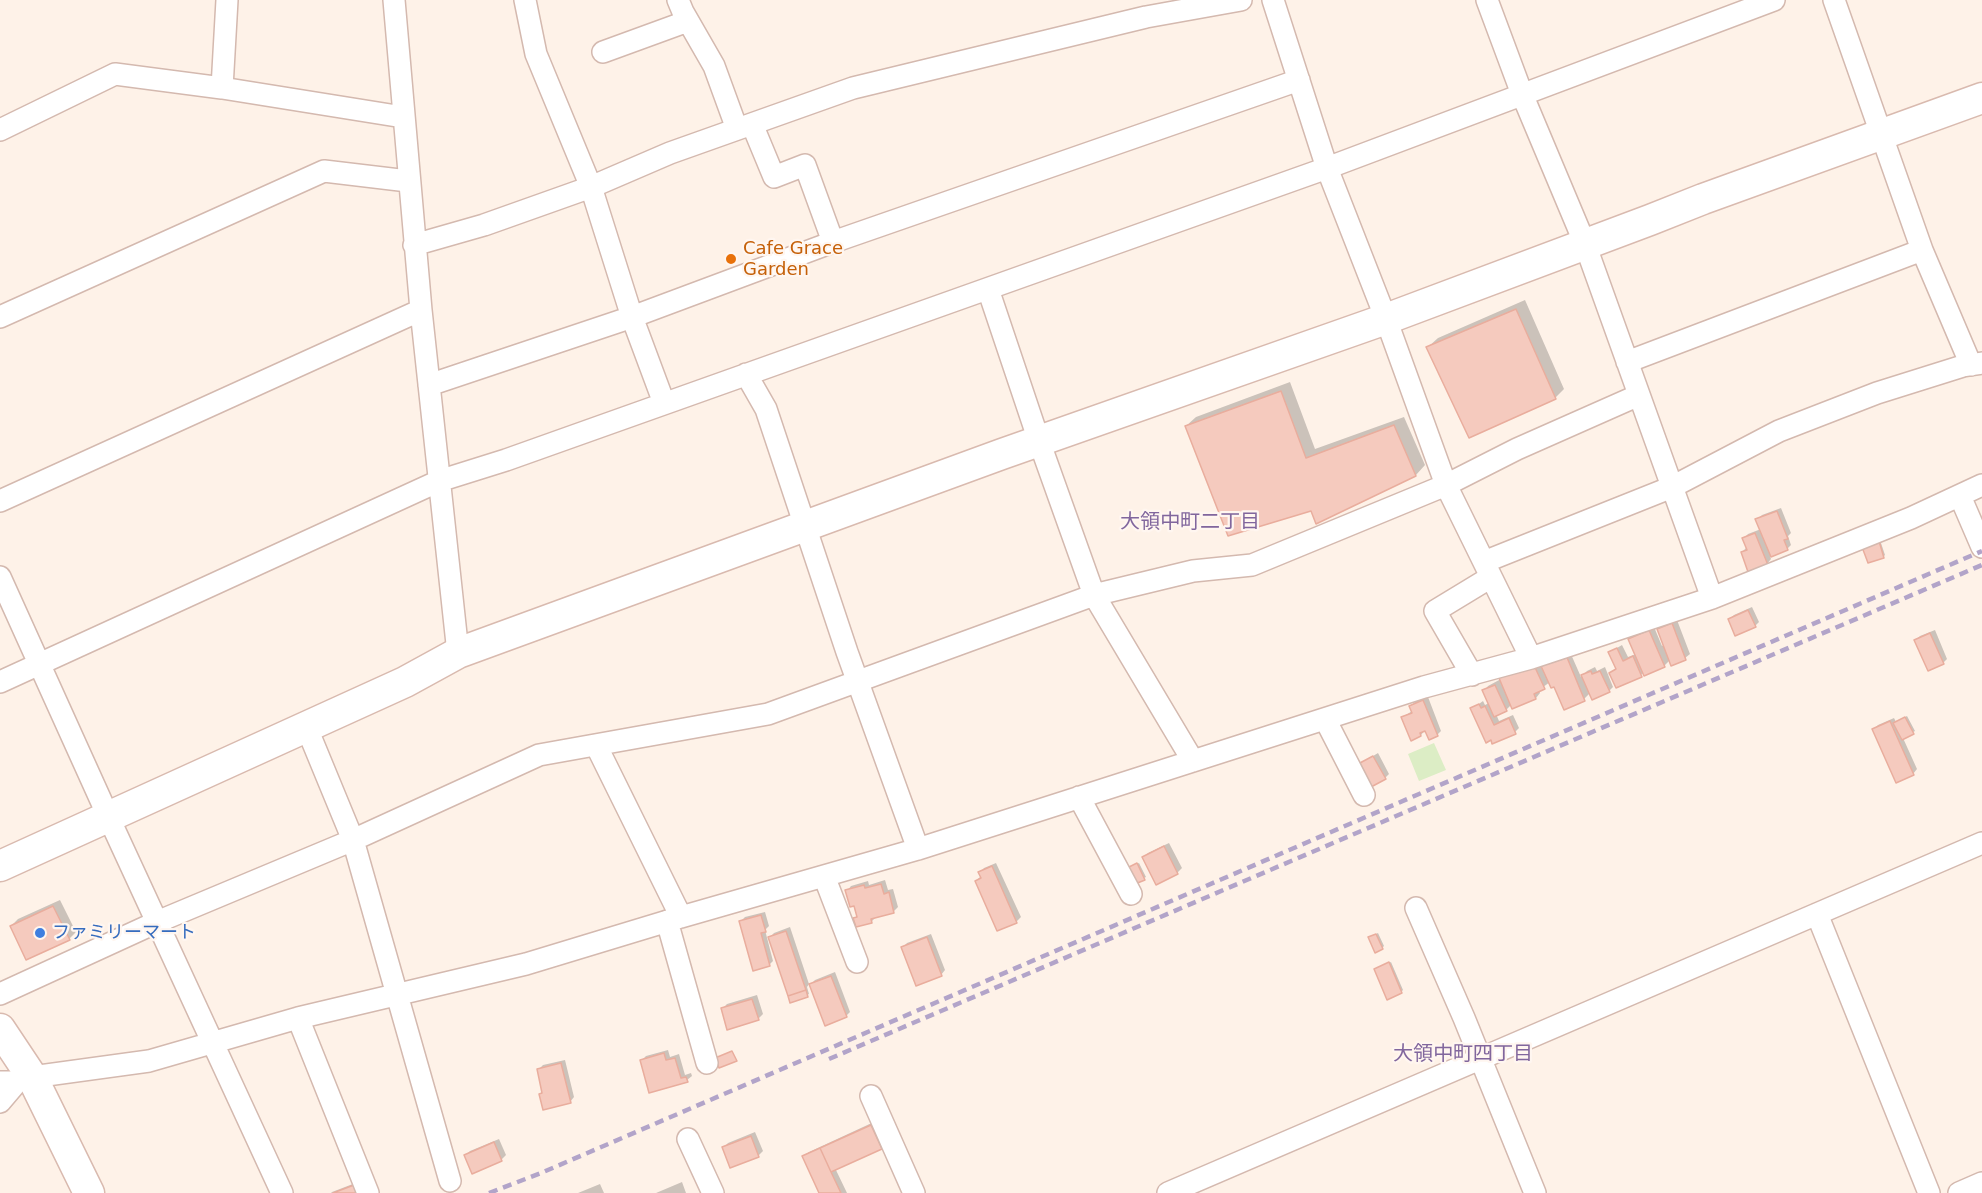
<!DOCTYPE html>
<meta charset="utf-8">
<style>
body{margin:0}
canvas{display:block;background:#fef2e8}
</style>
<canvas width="1982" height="1193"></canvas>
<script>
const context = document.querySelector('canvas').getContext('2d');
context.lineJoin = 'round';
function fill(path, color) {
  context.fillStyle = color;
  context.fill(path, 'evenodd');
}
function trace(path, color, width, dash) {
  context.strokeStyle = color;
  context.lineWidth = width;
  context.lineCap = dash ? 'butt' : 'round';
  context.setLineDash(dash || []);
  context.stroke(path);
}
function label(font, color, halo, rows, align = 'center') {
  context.font = font + ' "DejaVu Sans","Noto Sans JP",sans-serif';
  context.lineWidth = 4.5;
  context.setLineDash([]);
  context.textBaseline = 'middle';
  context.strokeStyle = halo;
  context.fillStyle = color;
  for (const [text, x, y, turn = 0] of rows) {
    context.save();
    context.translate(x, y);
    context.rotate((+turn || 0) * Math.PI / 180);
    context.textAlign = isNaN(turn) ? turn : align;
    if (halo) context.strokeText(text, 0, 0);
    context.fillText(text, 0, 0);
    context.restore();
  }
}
fill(new Path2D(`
 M1434,743l12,27 -27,11 -11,-27z`), '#dcedc5');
fill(new Path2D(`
 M1525,300l39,89 -9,9 -127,-51 10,-9z
 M1290,382l25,67 89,-32 21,48 -9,10 -99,47 -5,-13 -126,-83 10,-9z
 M1781,508l10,25 -3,3 3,9 -4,4 -17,7 1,3 -4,5 -25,-12 5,-5 -3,-9 4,-4 13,-5 -4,-9 5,-5z
 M1880,540l5,15 -2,2 -19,-10z
 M1752,607l7,15 -4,4 -25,-7 4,-4z
 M1677,620l13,34 -5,4 -13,6 -2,-4 -6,6 -20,7 -28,13 -5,-12 -3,1 9,-7 -7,-16 12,-7 6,12 8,-3 -6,-15 4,-4 20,-8 8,19 2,-1 -5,-15 4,-5z
 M1935,630l12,29 -4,4 -27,-23 4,-4z
 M1570,652l11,25 6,-6 8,-4 2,4 8,-4 8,20 -4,4 -19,2 -6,6 -34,-17 -11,8 1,3 -4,5 -23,9 -1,-3 -6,6 -10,4 3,7 14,-6 6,13 -4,4 -22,10 -21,-33 11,-8 2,4 4,-2 -5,-12 4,-5 50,-27 3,8 6,-6z
 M1428,697l13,34 -4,4 -11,-6 -5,6 -18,-18 9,-6 -1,-5 4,-4z
 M1907,716l8,15 -12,7 14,31 -4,5 -40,-44 5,-5 16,-7 2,4z
 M1378,753l11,21 -4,4 -25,-14z
 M1169,843l13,25 -5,5 -21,10 -12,-26 4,-4z
 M996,863l25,54 -5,5 -40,-41 5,-5 -1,-3 4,-5z
 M1139,863l7,14 -2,1 -13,-12z
 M885,880l3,10 5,-1 5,18 -5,5 -17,5 -5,5 -16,-3 3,-3 -3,-11 -8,-14 4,-5 17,-5 1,4z
 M60,900l16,32 -7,7 -58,-13 7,-7z
 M765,912l4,14 -4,4 8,31 -4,4 -28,-44 4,-4z
 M790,927l19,57 -2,3 2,7 -2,1 -37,-58 4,-4z
 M1378,933l6,13 -2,2 -10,-12z
 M931,934l14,36 -4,5 -38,-28 4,-4z
 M1391,962l12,28 -2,2 -25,-23z
 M835,972l15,40 -4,4 -35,-32 4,-4z
 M757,995l6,19 -5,5 -36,-10 5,-5z
 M668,1050l2,7 9,-3 6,21 6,-2 1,3 -5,4 -37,11 -8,-31 4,-4z
 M565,1060l9,37 -4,5 -30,-8 4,-3 -6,-21 5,-5z
 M876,1121l10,22 -5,5 -46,20 12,25h-26l-17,-37 5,-4z
 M755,1132l8,19 -4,4 -28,11 -7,-19 4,-4z
 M499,1139l7,16 -5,5 -35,-5 4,-4z
 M358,1182l5,11h-32l1,-1z
 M682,1182l4,11h-30z
 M600,1184l4,9h-26z`), '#0003');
const building = new Path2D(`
 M1516,309l40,90 -87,39 -43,-91z
 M1281,391l25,67 88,-33 22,51 -100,48 -5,-13 -83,25 -43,-110z
 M1777,511l11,28 -4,1 4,10 -17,7 -16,-38z
 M1755,533l13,32 -20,7 -7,-20 6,-2 -5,-12z
 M1879,541l5,17 -16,5 -6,-16z
 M1748,610l8,17 -21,9 -7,-17z
 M1672,623l14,37 -15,6 -14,-37z
 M1649,630l16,37 -21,9 -16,-37z
 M1930,633l14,31 -16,7 -14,-31z
 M1617,648l6,13 10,-5 9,21 -26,11 -7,-15 7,-4 -8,-17z
 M1566,655l19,46 -21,9 -10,-23 -3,1 -10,-22z
 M1533,663l12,26 -11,5 2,5 -24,10 -13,-31z
 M1591,671l1,3 8,-3 10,21 -18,8 -11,-25z
 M1495,685l12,26 -13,6 -12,-27z
 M1423,700l15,36 -9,4 -4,-9 -5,2 1,3 -10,5 -10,-24 11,-4 -3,-7z
 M1479,704l2,4 4,-2 9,19 15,-7 7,16 -24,10 -1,-4 -5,3 -16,-35z
 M1905,717l9,17 -12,6 -9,-17z
 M1890,721l24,54 -18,8 -24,-54z
 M1373,756l13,23 -15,8 -13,-23z
 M1164,846l14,28 -22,11 -14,-28z
 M1137,863l8,17 -10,4 -8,-16z
 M992,866l25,57 -20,8 -22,-50 6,-3 -3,-6z
 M881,884l3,10 5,-2 5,21 -23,6 1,4 -16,4 -3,-9 4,-1 -3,-11 -4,1 -5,-17 19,-5 1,3z
 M53,906l17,34 -44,20 -16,-34z
 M761,915l5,17 -5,1 9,33 -17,5 -14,-50z
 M786,931l20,59 -18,6 -20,-59z
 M1376,934l7,15 -8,4 -7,-16z
 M927,937l15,39 -26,10 -15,-39z
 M1389,962l13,31 -15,7 -13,-31z
 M831,976l16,41 -22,9 -16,-42z
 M806,990l2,7 -18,6 -2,-7z
 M752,999l7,21 -32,10 -6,-22z
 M732,1051l5,10 -18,7 -4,-10z
 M664,1053l2,7 9,-2 6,20 5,-1 2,5 -39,11 -9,-33z
 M561,1063l10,40 -28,7 -4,-16 3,-1 -5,-24z
 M871,1125l11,24 -51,23 -11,-24z
 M751,1136l8,21 -29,11 -8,-21z
 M494,1142l8,19 -30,13 -8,-19z
 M820,1148l11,24 10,21h-22l-17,-37z
 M354,1185l3,8h-24z`);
fill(building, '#f5cabe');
trace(building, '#e9ad9d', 1.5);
const street = new Path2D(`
 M394,0l27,310 37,343
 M525,0l11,54 55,133 41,130 32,86
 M678,0l5,12 31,54 23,63
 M1273,0l54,168 59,151 60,166 85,173
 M1487,0l35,94 63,150 127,354
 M603,52l85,-31
 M222,88l5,-88
 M752,124l22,53 31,-12 28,77
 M0,130l115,-56 107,14 181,29
 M414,245l70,-20 107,-38 79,-34 183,-65 293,-71 95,-17
 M1922,250l49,115
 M988,289l51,152 55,154 99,166
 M0,317l324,-146 84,10
 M1627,362l295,-112 -88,-250
 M746,374l20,35 81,243 71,197
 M429,385l203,-68 201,-75 466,-162
 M1960,496l22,51
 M0,501l421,-191
 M1484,562l188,-75 107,-56 98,-38 86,-27 19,-3
 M0,577l108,239 174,377
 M1472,675l-37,-64 56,-34
 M0,682l439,-201 67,-21 821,-292 447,-168
 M1325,719l39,76
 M306,726l47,114 97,341
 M596,745l85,172
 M1079,797l52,97
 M824,876l33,86
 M1416,908l48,110 71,175
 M1817,914l112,279
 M667,921l40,142
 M0,994l157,-72 196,-82 186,-85 229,-41 326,-119 99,-24 59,-6 194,-80 71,-36 122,-54
 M298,1018l70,175
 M0,1082h17l15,-5 117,-16 149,-43 228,-54 155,-47 237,-68 506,-162 107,-29 181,-60 199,-80 71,-33
 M871,1096l43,97
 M0,1102l17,-20
 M688,1139l25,54
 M1168,1193l814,-350
 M1959,1193l23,-10`);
const secondary = new Path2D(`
 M0,866l405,-184 53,-29 544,-199 384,-135 264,-99 53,-21 279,-101
 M0,1029l32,48 57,116`);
trace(street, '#d4b9af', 24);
trace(secondary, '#d9baaf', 33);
trace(street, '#fff', 21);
trace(secondary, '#fff', 30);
trace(new Path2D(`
 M829,1059l1153,-494
 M489,1193l52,-20 1441,-622`), '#b2a4c9', 4.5, [9, 6]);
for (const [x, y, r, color] of [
 [731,259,6,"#e8710a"],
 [40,933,6,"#3f7fe0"]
]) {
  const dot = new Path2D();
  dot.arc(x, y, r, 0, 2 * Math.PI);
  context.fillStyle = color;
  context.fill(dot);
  trace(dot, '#fff6f0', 2);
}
label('18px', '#c56008', '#fff6f0', [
 ["Cafe Grace",743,249],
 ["Garden",743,270]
], 'left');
label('18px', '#366cbe', '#fff6f0', [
 ["ファミリーマート",52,933]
], 'left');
label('20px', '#81669d', '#fff6f0', [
 ["大領中町二丁目",1190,523],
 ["大領中町四丁目",1463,1055]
]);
</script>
